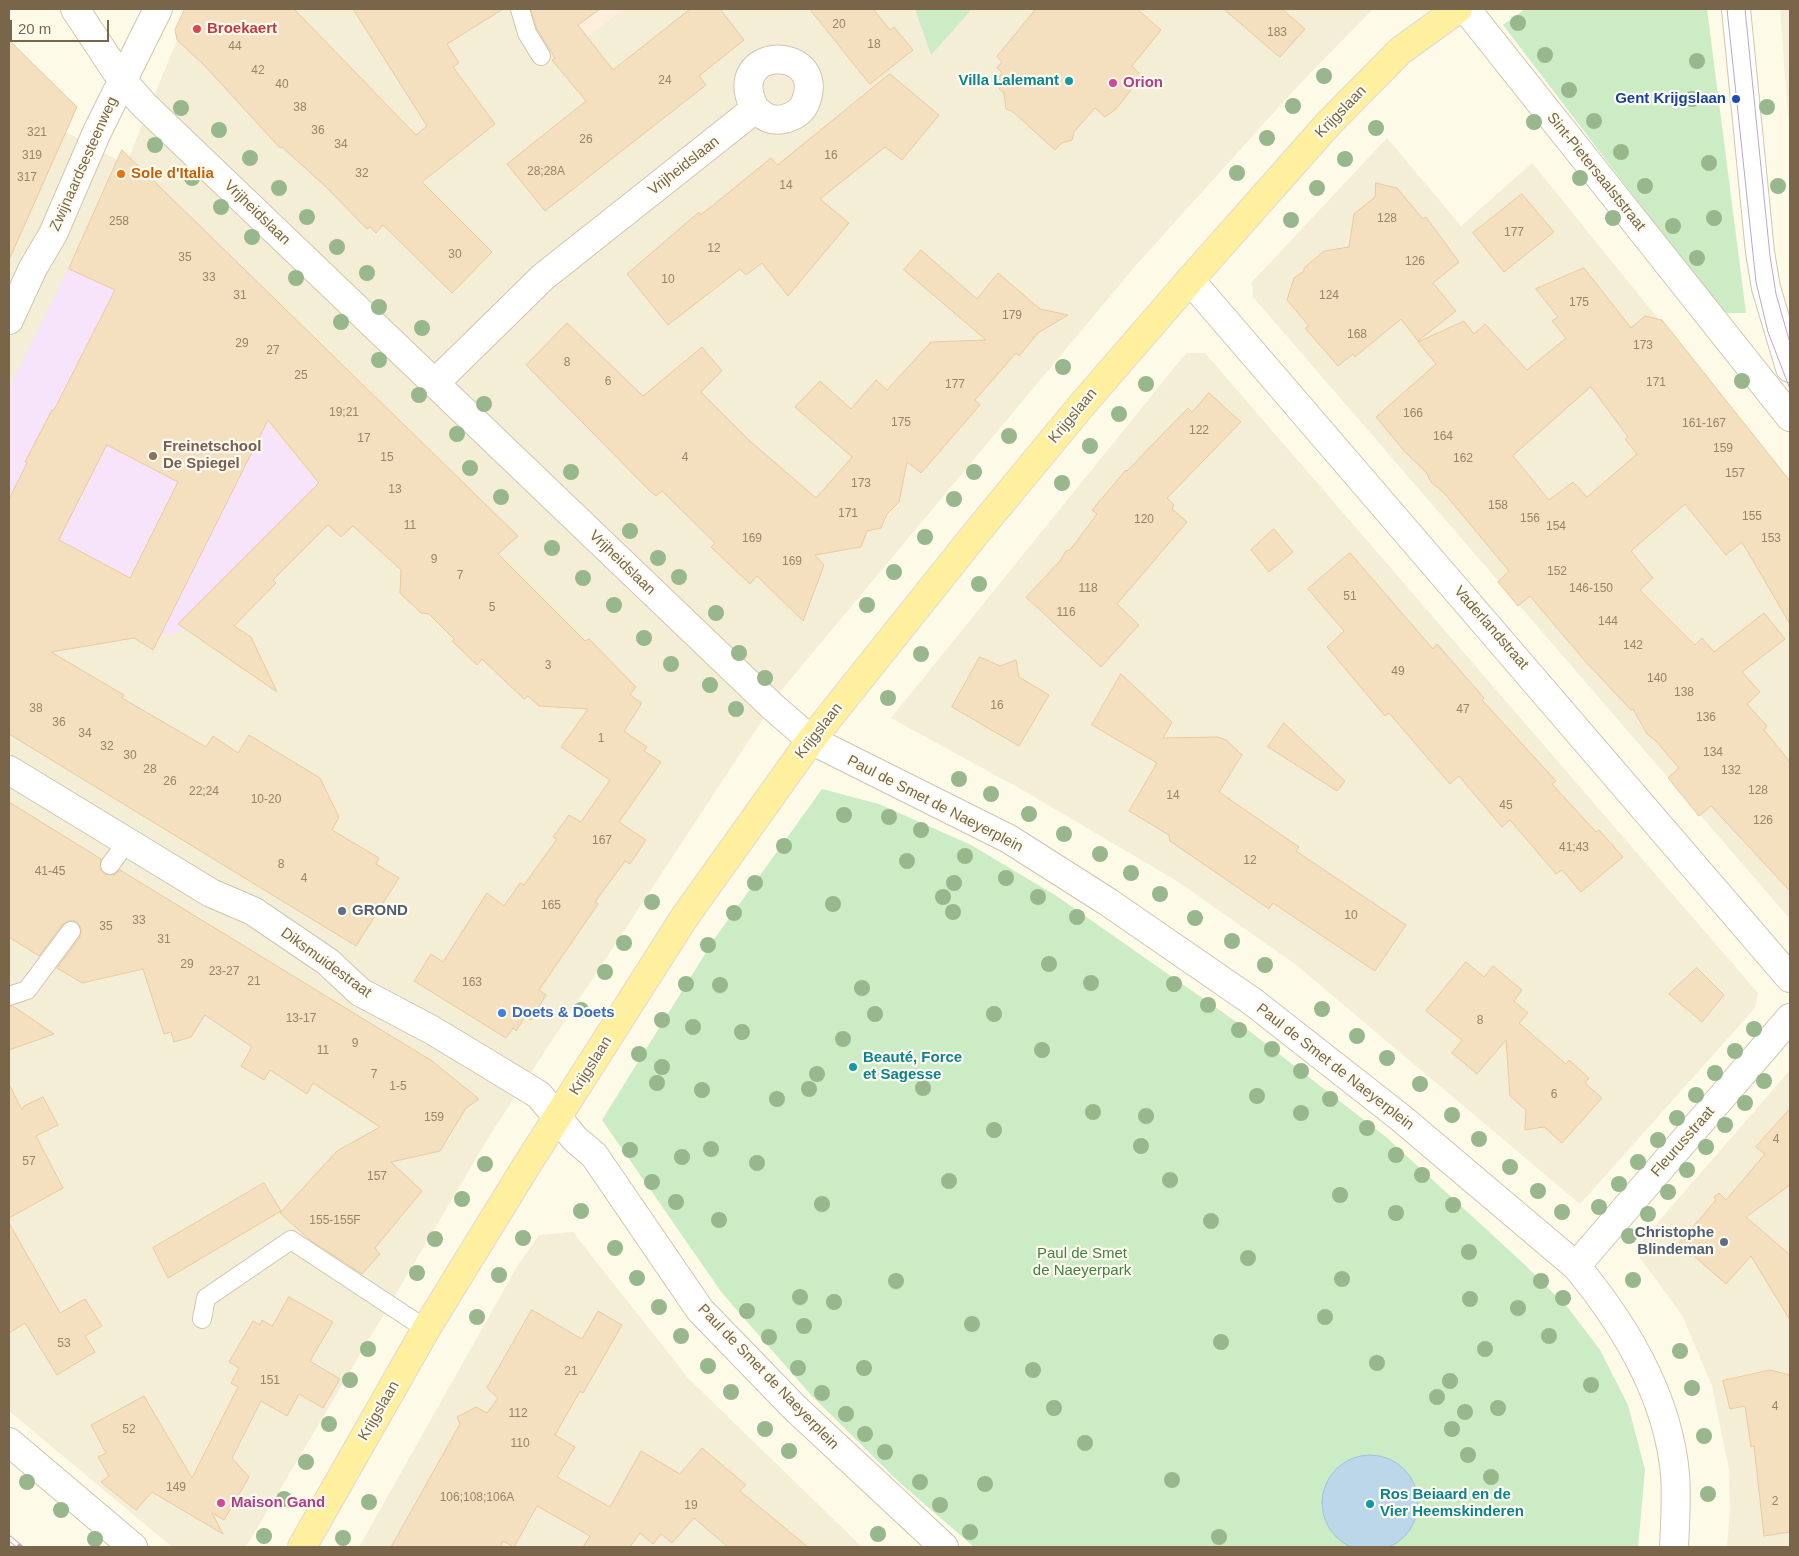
<!DOCTYPE html>
<meta charset="utf-8">
<style>
body{margin:0}
#map{position:relative;width:1799px;height:1556px;overflow:hidden;background:#fdfae8;font-family:Helvetica,sans-serif}
canvas{display:block}
.frame{position:absolute;inset:0;border:10px solid #79664a;pointer-events:none}
.scale{position:absolute;left:10px;top:20px;width:99px;height:22px;box-sizing:border-box;border:2px solid #79664a;border-top:0;padding-left:6px;font-size:15px;line-height:18px;white-space:nowrap;color:#79664a;-webkit-text-stroke:4px #fffcef;paint-order:stroke}
</style>
<div id="map">
<canvas width="1799" height="1556"></canvas>
<div class="frame"></div>
<div class="scale">20 m</div>
</div>
<script>
const context = document.querySelector('canvas').getContext('2d');
context.lineJoin = 'round';
function fill(path, color) {
  context.fillStyle = color;
  context.fill(path, 'evenodd');
}
function trace(path, color, width, dash) {
  context.strokeStyle = color;
  context.lineWidth = width;
  context.lineCap = dash ? 'butt' : 'round';
  context.setLineDash(dash || []);
  context.stroke(path);
}
function label(font, color, halo, rows, align = 'center') {
  context.font = font + ' Helvetica,sans-serif';
  context.lineWidth = 4.5;
  context.setLineDash([]);
  context.textBaseline = 'middle';
  context.strokeStyle = halo;
  context.fillStyle = color;
  for (const [text, x, y, turn = 0] of rows) {
    context.save();
    context.translate(x, y);
    context.rotate((+turn || 0) * Math.PI / 180);
    context.textAlign = isNaN(turn) ? turn : align;
    if (halo) context.strokeText(text, 0, 0);
    context.fillText(text, 0, 0);
    context.restore();
  }
}
fill(new Path2D(`
 M185,9h1188l-77,79 -159,176 -353,423 -294,448 -244,412h-74l-163,-136v-1370l68,66 -11,25 51,28 12,-3 48,-117 -2,-10z
 M1780,9h10v122l-2,-16z
 M1387,138l74,88 71,-63 258,318v438l-537,-622 -1,-15z
 M1186,353h19l553,640 -3,15 -175,196 -285,-240 -118,-83 -151,-89 -135,-74z
 M1790,1070v477h-63l3,-37 -1,-41 -17,-83 -30,-71 -42,-57 -1,-14z
 M573,1232l115,146 174,169h-503l159,-282 21,-30z`), '#f5eed6');
fill(new Path2D(`
 M557,9h67l-44,34z`), '#feeedc');
fill(new Path2D(`
 M68,269l47,21 152,132 52,62 -46,96 3,3 -34,35 -97,21 -1,-2 -54,9 -81,-39v-219z`), '#f7e4fa');
fill(new Path2D(`
 M915,9h57l-41,46z
 M1525,9h182l39,304h-23l-220,-288z
 M822,789l57,15 92,41 84,50 193,135 138,107 139,128 44,44 31,41 28,55 17,65 -7,77h-664l-75,-65 -88,-87 -89,-102 -120,-173 113,-182z`), '#ccecc5');
const water = new Path2D(`
 M1322 1503a48 48 0 1 1 96 0a48 48 0 1 1-96 0Z`);
fill(water, '#bbd7e9');
trace(water, '#a1c4db', 1);
const building = new Path2D(`
 M185,9h109l122,126 11,-9 -74,-117h150l-56,35 12,19 -6,4 42,57 -73,58 70,70 -40,41 -69,-68 -7,8 -6,-6 -3,2 -41,-42 -44,-40 -2,1 -76,-83 -27,-25 -2,-10z
 M531,9h69l-22,16 35,45 77,-61h30l24,31 -45,36 7,9 -161,126 -38,-47 79,-63 -34,-41 3,-2 -18,-29z
 M810,9h63l17,21 4,-3 19,23 -43,34z
 M1036,9h101l24,21 -29,36 10,10 -26,33 -11,8 -10,-9 -21,24 -2,8 -10,3 -7,7 -43,-39 -6,-2 -2,-16 -5,-4 4,-6 -5,-5 4,-5 -5,-5 5,-6 -5,-5z
 M1224,9h58l23,20 -25,28z
 M9,40l68,67 -68,153z
 M890,74l49,41 -37,45 -17,-13 -65,52 29,24 -61,73 -26,-33 -16,12 -6,-6 -72,56 -41,-51 72,-62 1,3 12,-9 59,-48 6,7z
 M122,150l396,386 -20,18 87,87 4,-2 47,48 -6,8 12,8 -18,28 23,16 -3,4 17,11 -42,60 27,18 -16,24 -5,-3 -30,41 3,2 -59,86 7,5 -15,25 -6,-3 -9,14 -3,-3 -7,10 -92,-57 17,-27 12,8 44,-69 17,13 16,-23 4,2 33,-46 -4,-2 16,-22 12,7 29,-42 -49,-33 27,-38 -49,-3 -11,-10 -4,3 -42,-40 -5,6 -25,-24 2,-2 -25,-25 -8,-1 -21,-20 1,-23 -48,-44 -12,11 -13,-12 -55,55 3,3 -42,43 17,11 26,55 -99,-68 141,-141 -51,-63 -115,230 -19,-12 -83,14 73,43 -2,3 84,49 7,-11 25,17 11,-18 71,43 19,39 -7,13 47,28 -3,6 23,14 -43,68 -347,-212v-235l18,-36 -2,-1 27,-52h2l61,-120 -46,-21zM107,445l71,37 -48,96 -71,-38z
 M1376,183l21,5 26,31 3,-2 33,45 -26,21 23,28 -38,30 -17,-22 -46,38 -2,-3 -15,12 -33,-38 4,-2 -22,-26 7,-22 10,-7v-3l20,-17 25,-4 5,-33 21,-17z
 M1522,194l32,38 -50,40 -31,-39z
 M921,250l56,49 21,-26 42,36 28,6 -30,18 -19,23 -3,-3 -41,47 5,5 -59,68 -14,-11 -8,40 -12,12 -6,14 -14,3 -6,16 -46,8 9,10 -21,56 -46,-45 -7,8 -39,-37 4,-4 -53,-52 -6,5 -6,-5 -124,-126 41,-42 76,73 59,-49 20,24 -21,21 50,50 65,56 36,-41 -57,-50 25,-26 31,28 25,-29 11,10 44,-48 55,-2 -82,-70z
 M1584,268l47,60 14,-12 17,4 128,161v143l-48,-82 -16,13 -41,-51 -54,47 22,27 -13,12 55,55 7,-7 12,14 50,-39 21,26 -43,33 18,20 -13,12 20,22 -3,4 26,32v129l-79,-85 -12,10 -31,-38 11,-10 -24,-28 -8,-6 -14,-25 -2,1 -46,-49 -55,-65 -12,10 -20,-24 11,-11 -64,-77 -14,-12 -5,-10 -20,-19 -30,-36 60,-53 -18,-22 46,-21 10,13 11,-10 42,46 39,-32 -14,-17 6,-4 -22,-28zM1591,387l37,50 -3,2 12,15 -50,43 -14,-15 -24,18 -36,-44z
 M1209,393l32,29 -74,76 7,7 -2,4 15,13 -70,82 22,21 -38,42 -75,-70 34,-36 6,-10 4,-1 27,-36 -5,-4 34,-40 1,1 61,-63 4,4z
 M1274,529l19,23 -24,20 -18,-22z
 M1350,553l83,96 4,-5 47,54 -2,2 74,81 -4,3 44,48 3,-2 24,27 -42,35 -19,-22 -6,4 -46,-54 -8,7 -43,-51 -9,8 -61,-71 -4,3 -58,-69 17,-16 -36,-42z
 M980,657l20,9 16,-6 3,17 30,18 -30,51 -67,-39z
 M1121,674l51,48 -9,16 55,-1 8,3 16,15 -23,37 80,55 -3,4 110,74 -31,46 -102,-68 -4,6 -99,-68 -1,-6 -40,-24 28,-48 -65,-38z
 M1284,723l61,58 -8,10 -69,-44z
 M9,802l92,57 -1,10 4,5 10,1 6,-5 312,191 47,38 -13,9 -26,43 -49,11 31,29 -47,57 5,6 -18,20 -52,-34 -30,-27 57,-62 43,-24 -67,-44 -6,11 -37,-24 -6,10 -23,-14 11,-19 -47,-32 -14,22 -17,5 -3,-10 -7,2 -21,-65 -61,14 -25,-15 23,-31 1,-10 -4,-5 -5,-2 -9,4 -24,32 -30,-19z
 M1466,962l18,15 9,-11 29,24 -8,11 14,12 -9,10 47,41 3,-4 20,18 -4,5 17,15 -40,45 -18,-16 -19,3 1,-20 -16,-14 -4,-56 -29,34 -25,-21 10,-13 -36,-29z
 M1697,968l27,27 -22,27 -33,-28z
 M9,1006h4l41,28 -45,16z
 M9,1084l13,26 2,-4 19,-9 15,28 -22,11 27,52 -54,30z
 M1790,1109v76l-44,32 44,38v65l-39,-64 -25,28 -33,-29 -3,2 -11,-14 37,-43 -2,-3 5,-4 7,7 39,-46 -9,-7z
 M264,1183l17,28 -113,67 -15,-30z
 M9,1223l51,90 25,-14 17,27 -17,10 10,16 -38,23 -32,-52 -16,10z
 M289,1297l44,25 -23,39 30,18 -17,29 -24,-14 -12,22 -26,-15 -29,57 17,19 -25,43 -12,-7 11,21 -71,-42 -16,18 -35,-28 8,-6 -11,-19 8,-4 -15,-28 53,-29 48,82 46,-91 -7,-4 8,-15 -10,-6 24,-41 7,4 2,-5 10,6z
 M532,1310l50,29 16,-28 24,14 -39,68 -3,-2 -25,44 20,12 -18,30 53,30 31,-56 39,23 22,-26 44,37 -6,6 68,56h-80l-34,-29 -22,25 -11,-9 -8,10 -13,-11 -10,14h-47l7,-11 -53,-30 -23,41 -11,-6 -3,6h-109l69,-123 -3,-7 19,-10 11,6 11,-15 -11,-10z
 M1770,1370l20,5v157l-26,4 -10,-90 -3,1 -6,-41 -15,3 -7,-28z`);
fill(building, '#f4e0be');
trace(building, '#e8cb9e', 1);
const lane = new Path2D(`
 M520,9l7,24 14,23
 M110,865l16,-22
 M9,996l18,-6 44,-59
 M202,1319l4,-21 85,-58 135,89`);
const street = new Path2D(`
 M1466,9l324,408
 M1736,9l24,243 6,36 24,80
 M1190,280l600,698
 M435,383l108,-106 212,-168c4,3 8,7 13,9 13,5 33,-2 38,-17 21,-57 -84,-56 -51,8
 M811,740l198,99 99,63 145,100 148,116 175,148c49,59 92,131 99,208 2,24 0,49 -1,73
 M9,770l202,123 42,18 75,51 32,30 72,38 99,60 8,5 36,44 19,16 106,155 95,98 149,139
 M1576,1266l214,-248
 M9,1442l124,105`);
const secondary = new Path2D(`
 M75,9l47,71 22,25 629,602 38,33
 M9,320l24,-52 20,-34 44,-102 61,-123`);
const primary = new Path2D(`
 M302,1547l124,-218 99,-161 159,-250 127,-178 166,-208 104,-126 109,-126 139,-157 71,-72 58,-42`);
trace(lane, '#d0c5ac', 20);
trace(street, '#d0c5ac', 30);
trace(secondary, '#d3c6aa', 30);
trace(primary, '#dfdad4', 30);
trace(lane, '#fff', 18);
trace(street, '#fff', 28);
trace(secondary, '#fff', 28);
trace(primary, '#fef09f', 28);
trace(new Path2D(`
 M1727,9l29,273 12,50 22,57
 M1745,9l25,247 6,38 14,49`), '#c0a5c9', 1);
const rail = new Path2D(`
 M9,1538l11,9`);
trace(rail, '#c0a5c9', 5.5);
trace(rail, '#fffcef', 4, [11]);
context.fillStyle = '#98b78d';
for (const [x, y] of [
 [1518,23],
 [1545,55],
 [1697,61],
 [1324,76],
 [1569,90],
 [1692,99],
 [1293,106],
 [1767,107],
 [181,108],
 [1594,121],
 [1534,122],
 [1376,128],
 [219,130],
 [1267,138],
 [155,145],
 [1621,152],
 [250,158],
 [1345,159],
 [1709,163],
 [1237,173],
 [192,178],
 [1580,178],
 [1645,186],
 [1778,186],
 [279,188],
 [1317,188],
 [221,207],
 [307,217],
 [1613,218],
 [1714,218],
 [1291,220],
 [1673,226],
 [252,237],
 [337,247],
 [1697,258],
 [367,273],
 [296,278],
 [379,307],
 [341,322],
 [422,328],
 [379,360],
 [1063,367],
 [1742,381],
 [1146,384],
 [419,395],
 [484,404],
 [1119,414],
 [457,434],
 [1009,436],
 [1090,446],
 [470,468],
 [571,472],
 [974,472],
 [1062,483],
 [501,497],
 [954,499],
 [630,531],
 [925,537],
 [552,548],
 [658,558],
 [894,572],
 [679,577],
 [583,578],
 [979,584],
 [614,605],
 [867,605],
 [716,613],
 [644,638],
 [739,653],
 [921,654],
 [671,664],
 [765,678],
 [710,685],
 [888,698],
 [736,709],
 [959,779],
 [991,794],
 [1029,814],
 [844,815],
 [889,817],
 [921,830],
 [1064,834],
 [784,846],
 [1100,854],
 [965,856],
 [907,861],
 [1131,873],
 [1006,878],
 [755,883],
 [954,883],
 [1160,894],
 [943,897],
 [1038,897],
 [652,902],
 [833,904],
 [953,912],
 [734,913],
 [1077,917],
 [1195,918],
 [1232,941],
 [624,943],
 [708,945],
 [1049,964],
 [1265,965],
 [605,972],
 [1091,983],
 [686,984],
 [1174,984],
 [720,985],
 [862,988],
 [1208,1005],
 [1322,1009],
 [581,1010],
 [875,1014],
 [994,1014],
 [662,1020],
 [693,1027],
 [1754,1029],
 [1239,1030],
 [742,1032],
 [1357,1036],
 [843,1039],
 [1272,1049],
 [1042,1050],
 [1735,1051],
 [639,1054],
 [1387,1058],
 [662,1067],
 [1301,1071],
 [1715,1073],
 [817,1074],
 [1764,1081],
 [657,1083],
 [1420,1084],
 [923,1088],
 [809,1089],
 [702,1090],
 [1696,1095],
 [1257,1096],
 [777,1099],
 [1330,1099],
 [1745,1103],
 [1093,1112],
 [1301,1113],
 [1452,1115],
 [1146,1116],
 [1677,1118],
 [1725,1125],
 [1367,1128],
 [994,1130],
 [1479,1139],
 [1658,1140],
 [1141,1146],
 [1706,1147],
 [711,1149],
 [630,1150],
 [1396,1155],
 [682,1157],
 [1638,1162],
 [757,1163],
 [485,1164],
 [1510,1167],
 [1687,1170],
 [1422,1175],
 [1170,1180],
 [949,1181],
 [652,1182],
 [1619,1184],
 [1538,1191],
 [1668,1192],
 [1340,1195],
 [462,1199],
 [676,1202],
 [822,1204],
 [1453,1205],
 [1599,1207],
 [581,1211],
 [1562,1212],
 [1396,1213],
 [1648,1214],
 [719,1220],
 [1211,1221],
 [1629,1236],
 [523,1238],
 [435,1239],
 [615,1248],
 [1469,1252],
 [1248,1258],
 [417,1273],
 [499,1275],
 [637,1278],
 [1342,1279],
 [1633,1280],
 [896,1281],
 [1541,1281],
 [800,1297],
 [1563,1298],
 [1470,1299],
 [834,1302],
 [659,1307],
 [1518,1308],
 [747,1311],
 [477,1317],
 [1325,1317],
 [972,1324],
 [804,1326],
 [681,1336],
 [1549,1336],
 [769,1337],
 [1221,1342],
 [368,1349],
 [1485,1349],
 [1680,1351],
 [1377,1363],
 [708,1366],
 [798,1368],
 [864,1368],
 [1033,1370],
 [350,1380],
 [1450,1381],
 [1591,1385],
 [1692,1388],
 [731,1392],
 [822,1393],
 [1437,1397],
 [1054,1408],
 [1498,1408],
 [1465,1412],
 [846,1414],
 [329,1424],
 [765,1429],
 [1452,1429],
 [865,1434],
 [1704,1436],
 [1085,1443],
 [789,1451],
 [885,1452],
 [1468,1455],
 [306,1462],
 [1491,1477],
 [1172,1480],
 [27,1482],
 [920,1482],
 [985,1484],
 [1708,1494],
 [284,1499],
 [369,1502],
 [940,1505],
 [61,1510],
 [970,1532],
 [878,1534],
 [264,1536],
 [1219,1537],
 [343,1538],
 [95,1539]
]) {
  context.beginPath();
  context.arc(x, y, 8, 0, 2 * Math.PI);
  context.fill();
}
for (const [x, y, r, color] of [
 [197,29,5,"#e0444e"],
 [1069,81,5,"#0f9aa8"],
 [1113,83,5,"#d1479c"],
 [1736,99,5,"#1a4fb4"],
 [121,174,5,"#e8710a"],
 [153,456,5,"#8d6e63"],
 [342,911,5,"#5c6f8a"],
 [502,1013,5,"#3f7fe0"],
 [853,1067,5,"#0f9aa8"],
 [1724,1242,5,"#5c6f8a"],
 [221,1503,5,"#d1479c"],
 [1370,1504,5,"#0f9aa8"]
]) {
  const dot = new Path2D();
  dot.arc(x, y, r, 0, 2 * Math.PI);
  context.fillStyle = color;
  context.fill(dot);
  trace(dot, '#fffcef', 2);
}
label('12px', '#988467', null, [
 ["20",839,25],
 ["183",1277,33],
 ["18",874,45],
 ["44",235,47],
 ["42",258,71],
 ["24",665,81],
 ["40",282,85],
 ["38",300,108],
 ["36",318,131],
 ["321",37,133],
 ["26",586,140],
 ["34",341,145],
 ["319",32,156],
 ["16",831,156],
 ["28;28A",546,172],
 ["32",362,174],
 ["317",27,178],
 ["14",786,186],
 ["128",1387,219],
 ["258",119,222],
 ["177",1514,233],
 ["12",714,249],
 ["30",455,255],
 ["35",185,258],
 ["126",1415,262],
 ["33",209,278],
 ["10",668,280],
 ["31",240,296],
 ["124",1329,296],
 ["175",1579,303],
 ["179",1012,316],
 ["168",1357,335],
 ["29",242,344],
 ["173",1643,346],
 ["27",273,351],
 ["8",567,363],
 ["25",301,376],
 ["6",608,382],
 ["171",1656,383],
 ["177",955,385],
 ["19;21",344,413],
 ["166",1413,414],
 ["175",901,423],
 ["161-167",1704,424],
 ["122",1199,431],
 ["164",1443,437],
 ["17",364,439],
 ["159",1723,449],
 ["15",387,458],
 ["4",685,458],
 ["162",1463,459],
 ["157",1735,474],
 ["173",861,484],
 ["13",395,490],
 ["158",1498,506],
 ["171",848,514],
 ["155",1752,517],
 ["156",1530,519],
 ["120",1144,520],
 ["11",410,526],
 ["154",1556,527],
 ["169",752,539],
 ["153",1771,539],
 ["9",434,560],
 ["169",792,562],
 ["152",1557,572],
 ["7",460,576],
 ["118",1088,589],
 ["146-150",1591,589],
 ["51",1350,597],
 ["5",492,608],
 ["116",1066,613],
 ["144",1608,622],
 ["142",1633,646],
 ["3",548,666],
 ["49",1398,672],
 ["140",1657,679],
 ["138",1684,693],
 ["16",997,706],
 ["38",36,709],
 ["47",1463,710],
 ["136",1706,718],
 ["36",59,723],
 ["34",85,734],
 ["1",601,739],
 ["32",107,747],
 ["134",1713,753],
 ["30",130,756],
 ["28",150,770],
 ["132",1731,771],
 ["26",170,782],
 ["128",1758,791],
 ["22;24",204,792],
 ["14",1173,796],
 ["10-20",266,800],
 ["45",1506,806],
 ["126",1763,821],
 ["167",602,841],
 ["41;43",1574,848],
 ["12",1250,861],
 ["8",281,865],
 ["41-45",50,872],
 ["4",304,879],
 ["165",551,906],
 ["10",1351,916],
 ["33",139,921],
 ["35",106,927],
 ["31",164,940],
 ["29",187,965],
 ["23-27",224,972],
 ["21",254,982],
 ["163",472,983],
 ["13-17",301,1019],
 ["8",1480,1021],
 ["9",355,1044],
 ["11",323,1051],
 ["7",374,1075],
 ["1-5",398,1087],
 ["6",1554,1095],
 ["159",434,1118],
 ["4",1776,1140],
 ["57",29,1162],
 ["157",377,1177],
 ["155-155F",335,1221],
 ["53",64,1344],
 ["21",571,1372],
 ["151",270,1381],
 ["4",1775,1407],
 ["112",518,1414],
 ["52",129,1430],
 ["110",520,1444],
 ["149",176,1488],
 ["106;108;106A",477,1498],
 ["2",1775,1502],
 ["19",691,1506]
]);
label('bold 15px', '#be3a42', '#fffcef', [
 ["Broekaert",207,29]
], 'left');
label('bold 15px', '#0d838f', '#fffcef', [
 ["Villa Lalemant",1059,81,"right"],
 ["Beauté, Force",863,1058],
 ["et Sagesse",863,1075],
 ["Ros Beiaard en de",1380,1495],
 ["Vier Heemskinderen",1380,1512]
], 'left');
label('bold 15px', '#b23c85', '#fffcef', [
 ["Orion",1123,83],
 ["Maison Gand",231,1503]
], 'left');
label('bold 15px', '#164399', '#fffcef', [
 ["Gent Krijgslaan",1726,99]
], 'right');
label('15px', '#79664a', '#fffcef', [
 ["Krijgslaan",1341,112,-46],
 ["Zwijnaardsesteenweg",84,164,-66],
 ["Vrijheidslaan",684,166,-38],
 ["Sint-Pietersaalststraat",1596,172,51],
 ["Vrijheidslaan",257,213,44],
 ["Krijgslaan",1073,416,-50],
 ["Vrijheidslaan",622,563,44],
 ["Vaderlandstraat",1491,628,49],
 ["Krijgslaan",819,731,-52],
 ["Paul de Smet de Naeyerplein",935,804,27],
 ["Diksmuidestraat",326,963,36],
 ["Krijgslaan",591,1066,-58],
 ["Paul de Smet de Naeyerplein",1335,1067,38],
 ["Fleurusstraat",1683,1142,-49],
 ["Paul de Smet de Naeyerplein",768,1377,46],
 ["Krijgslaan",379,1411,-60]
]);
label('bold 15px', '#c56008', '#fffcef', [
 ["Sole d'Italia",131,174]
], 'left');
label('bold 15px', '#785e54', '#fffcef', [
 ["Freinetschool",163,447],
 ["De Spiegel",163,464]
], 'left');
label('bold 15px', '#4e5e75', '#fffcef', [
 ["GROND",352,911],
 ["Christophe",1714,1233,"right"],
 ["Blindeman",1714,1250,"right"]
], 'left');
label('bold 15px', '#366cbe', '#fffcef', [
 ["Doets & Doets",512,1013]
], 'left');
label('15px', '#458042', '#fffcef', [
 ["Paul de Smet",1082,1254],
 ["de Naeyerpark",1082,1271]
]);
</script>
